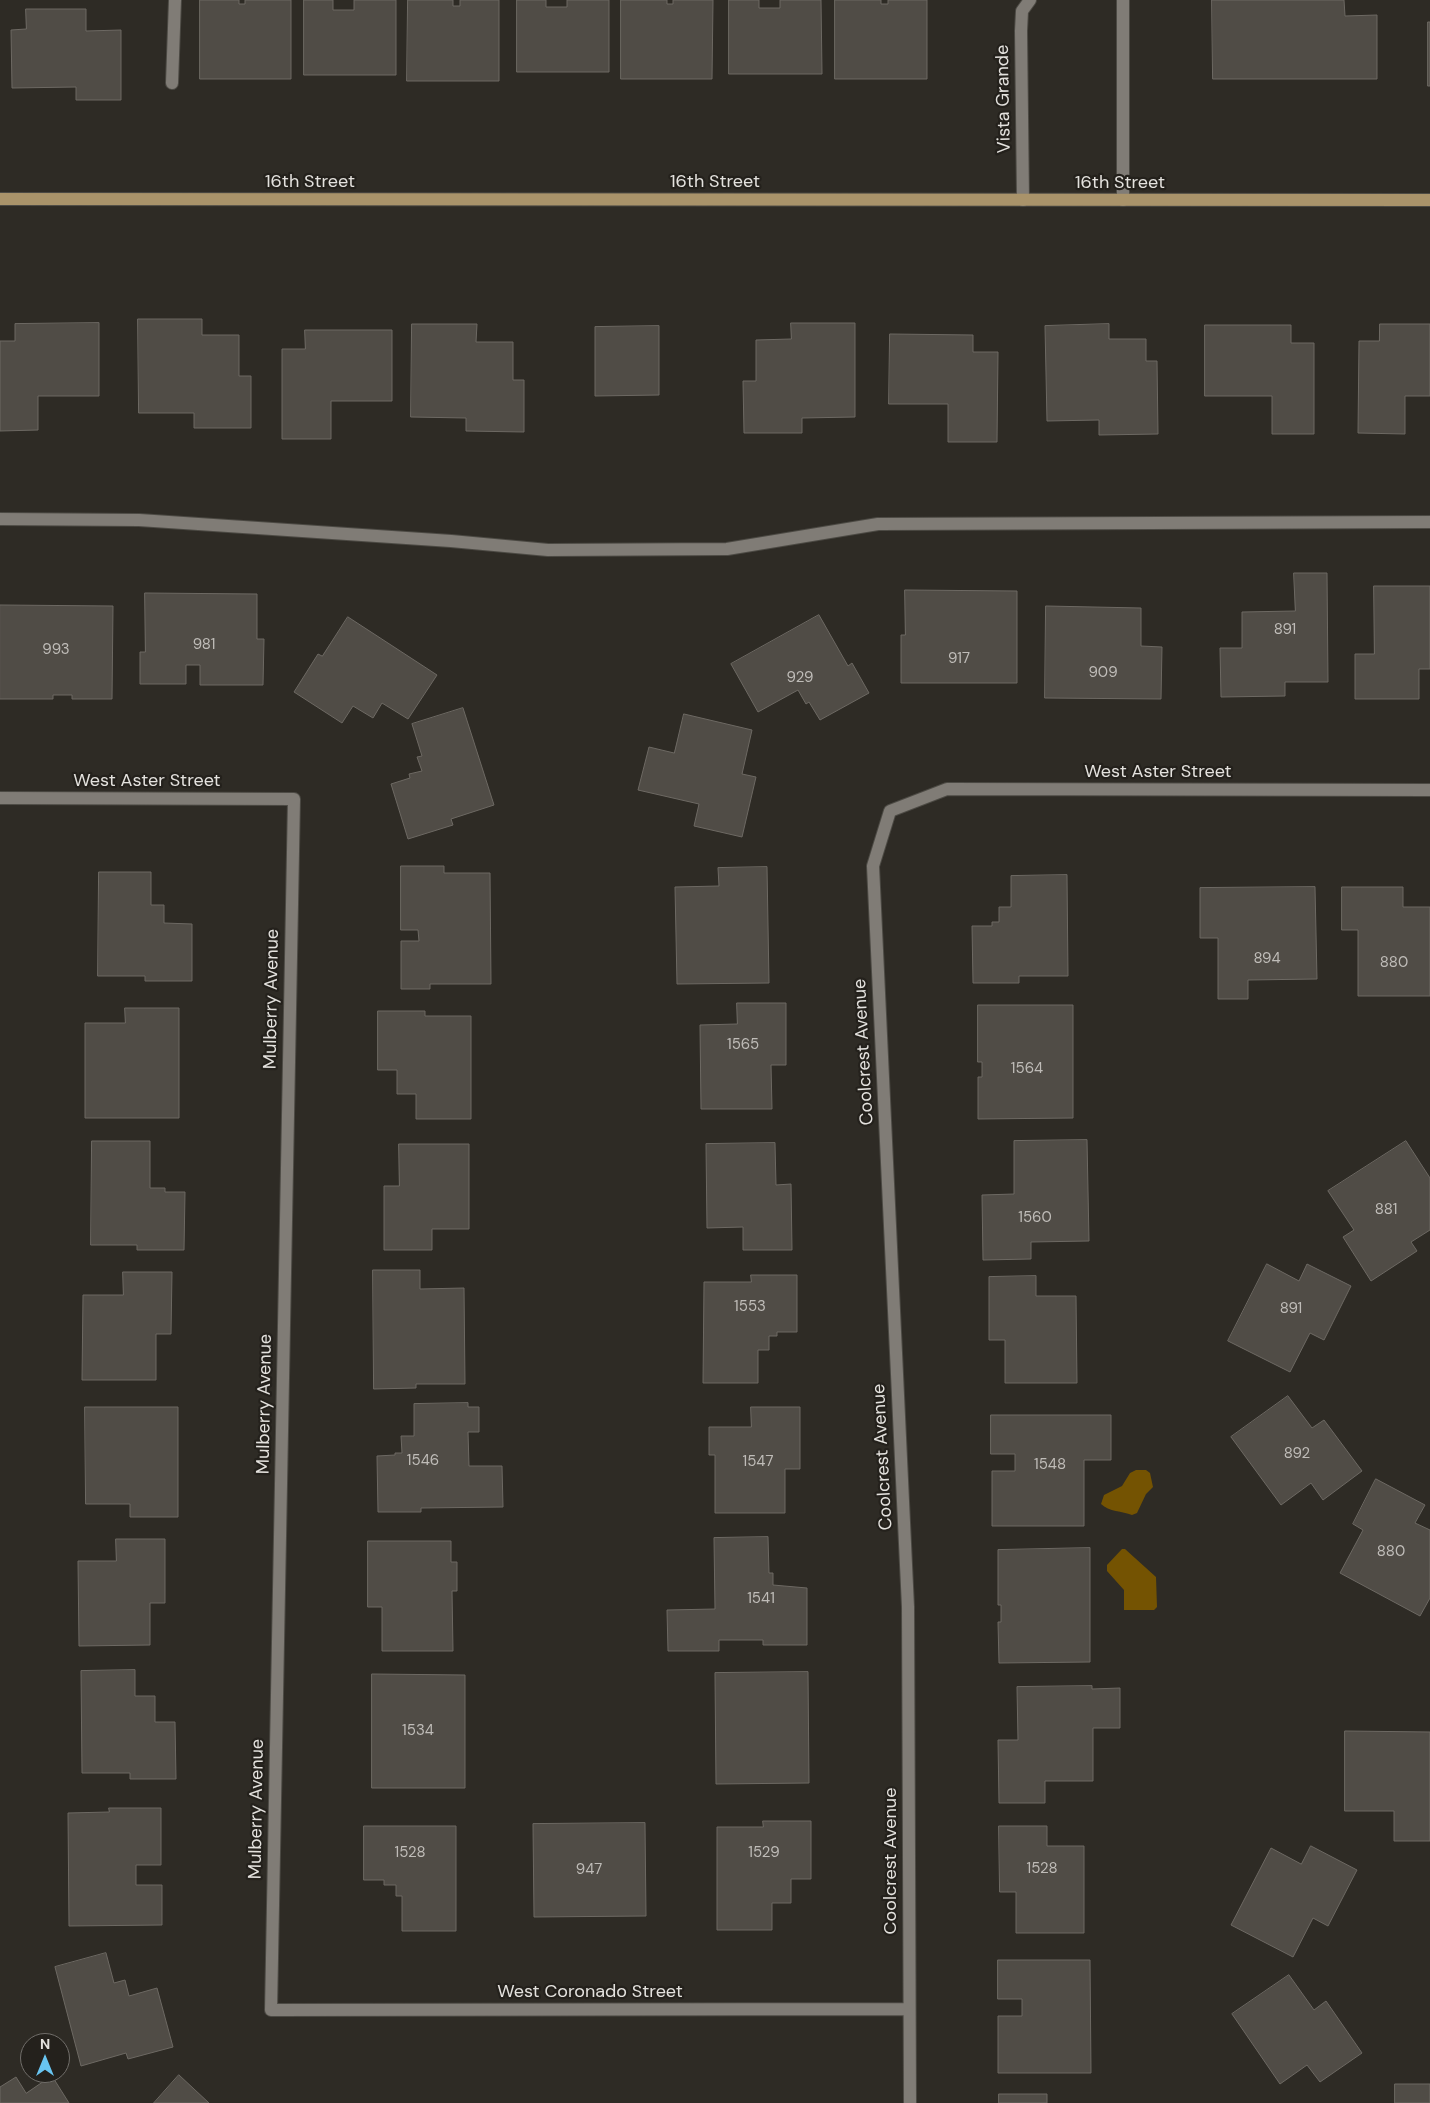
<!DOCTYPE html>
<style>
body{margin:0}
#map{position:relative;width:1430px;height:2103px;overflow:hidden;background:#2e2b25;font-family:"DM Sans",sans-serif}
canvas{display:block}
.north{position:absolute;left:20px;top:2033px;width:50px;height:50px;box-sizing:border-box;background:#24211c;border:1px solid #716e6a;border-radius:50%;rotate:0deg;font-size:14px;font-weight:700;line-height:20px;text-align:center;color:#e4e2de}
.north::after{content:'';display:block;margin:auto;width:18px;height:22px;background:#68c4f0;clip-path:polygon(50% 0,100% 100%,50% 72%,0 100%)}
</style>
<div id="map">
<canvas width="1430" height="2103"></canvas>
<div class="north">N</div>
</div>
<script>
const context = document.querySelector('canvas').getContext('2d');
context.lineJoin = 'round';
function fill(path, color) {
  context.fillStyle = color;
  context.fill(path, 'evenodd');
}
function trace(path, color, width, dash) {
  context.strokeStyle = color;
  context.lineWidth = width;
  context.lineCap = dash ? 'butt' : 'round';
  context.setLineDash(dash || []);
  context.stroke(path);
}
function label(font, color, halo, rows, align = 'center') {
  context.font = font + ' "DM Sans",sans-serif';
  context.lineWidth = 4.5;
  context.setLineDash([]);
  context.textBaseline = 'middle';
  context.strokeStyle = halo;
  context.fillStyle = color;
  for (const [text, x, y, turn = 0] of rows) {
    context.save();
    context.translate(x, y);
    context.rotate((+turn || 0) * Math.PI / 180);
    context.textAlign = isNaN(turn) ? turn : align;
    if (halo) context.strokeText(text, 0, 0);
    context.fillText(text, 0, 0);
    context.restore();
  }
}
fill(new Path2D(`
 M1136,1470h10l4,3 3,14 -7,7 -9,19 -5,2c-10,-4 -23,-3 -31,-11l3,-9 18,-9 8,-13z
 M1122,1549h3l31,28 1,30 -3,3h-30v-20l-17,-19v-6z`), '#745302');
const building = new Path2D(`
 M200,0h39v4h6v-4h46v79h-91z
 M304,0h29v10h21v-10h42v75h-92z
 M408,0h45v6h7v-6h39v81h-92z
 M517,0h29v7h21v-7h42v72h-92z
 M621,0h46v4h6v-4h40l-1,79h-91z
 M729,0h30v8h21v-8h41l1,74h-93z
 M835,0h46v4h7v-4h39v79h-92z
 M1212,0h132l1,16 32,-1v64h-164z
 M26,9h60v22l35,-1v70h-45v-13l-64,1 -1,-58 15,-1z
 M1428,22h2v64h-2z
 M138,319h64v16h37v41h12v52h-57v-15h-55z
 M99,323v73h-61v34l-38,1v-90h15v-17z
 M791,323h64v94l-53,1v15h-58l-1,-52h13v-41l35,-1z
 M412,324h65l-1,18h37v38h11v52l-58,-1v-13l-55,-1z
 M1109,324v15h37v22h11l1,73 -59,1v-15l-52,1 -2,-95z
 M1380,324h50v72h-25v38l-47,-1 1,-92h20z
 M1205,325h86v18h23v91h-42v-38h-67z
 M659,326v69l-64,1v-69z
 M305,330h87v71h-61v38h-49v-90h23z
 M890,334l83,1v17h25l-1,90h-49v-38h-59z
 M1294,573h33l1,109h-43v14l-64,1 -1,-49h22v-36l53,-1z
 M1374,586h56v83h-11v30h-64v-45h19z
 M905,590l112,1v92h-116v-48h4z
 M145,593l112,1v45h7l-1,46h-63v-20h-14v19h-46v-32h5z
 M0,605l113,1 -1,93h-40v-4h-19v4h-53z
 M1046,606l95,2v38l21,1 -1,52 -116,-1z
 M819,615l29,51 4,-3 17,30 -49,27 -11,-18 -3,2 -8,-14 -40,22 -27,-48z
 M348,617l89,58 -29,44 -26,-16 -9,15 -20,-12 -11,17 -48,-31 24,-38 4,2z
 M463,708l31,97 -43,14 2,6 -45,14 -17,-55 19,-6 -1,-4 13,-3 -5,-14 5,-1 -10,-32z
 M684,714l68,16 -10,44 14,3 -14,60 -48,-11 5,-22 -61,-14 11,-43 25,6z
 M401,866h43v7h46l1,111h-61v5h-29v-48h18l-1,-11h-17z
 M767,867l2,116 -92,1 -2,-97 44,-1 -1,-18z
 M99,872h52v33h13v18l28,1v57h-47v-5h-47z
 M1067,875l1,101h-49v7h-46l-1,-57h20v-4h7v-15h12v-31z
 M1315,887l2,92 -69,1v19h-30v-61h-18v-50z
 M1342,887h61v20h27v89h-72v-66h-16z
 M737,1003h49v62h-15l1,44h-71l-1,-84 37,-1z
 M978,1005h95v113l-95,1v-42h4v-15h-4z
 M125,1008h54v110h-94v-95h40z
 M378,1011h47v5h46v103h-55v-25h-19v-24h-19z
 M1087,1140l2,101 -58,1v17l-48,1 -1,-65 32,-1v-53z
 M92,1141h58v47h15v4h20l-1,58h-47v-5h-46z
 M1406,1141l24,37v52l-19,12 6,9 -46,30 -28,-44 11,-7 -26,-39z
 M775,1143l1,42 15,-1 1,66h-49v-23l-36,1 -1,-84z
 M399,1144h70v85h-37v21h-48v-64h15z
 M1267,1264l32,17 8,-17 44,22 -27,54 -14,-7 -20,39 -62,-31z
 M373,1270h47v19l44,-1 1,96h-49v4l-42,1z
 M123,1272h49l-1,62h-15v46h-74l1,-85h40z
 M751,1275h46v57h-20v4h-8v14h-11v33h-55l1,-101h47z
 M1036,1276v20h40l1,87h-72v-43h-16v-63z
 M1288,1396l24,32 12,-8 38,51 -39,29 -12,-17 -30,22 -50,-68z
 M468,1403v4h11v25h-11l1,34h33l1,41 -82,1v4h-43l-1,-56 18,-1v-2h7l-1,-17h13v-32z
 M85,1407h93v110h-48v-13h-44z
 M751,1407h49v62h-15v44h-70v-58h-6v-28h42z
 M991,1415h120v45h-27v66h-92v-55h23v-17h-24z
 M1376,1479l49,26 -10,18 15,7v68l-10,18 -80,-43 23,-43 -10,-6z
 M768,1537l1,36h4v12l34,3v57h-44v-5h-44v11h-51l-1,-41 48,-1 -1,-71z
 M116,1539h49v64h-15v42l-71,1 -1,-85h38z
 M368,1541h83v21h6v29h-5l1,60h-71v-44h-14z
 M1090,1548v114l-91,1 -1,-41h3v-17h-3v-55z
 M135,1670v26h20v26h20l1,57h-46v-6h-48l-1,-102z
 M808,1672l1,111 -93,1 -1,-111z
 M372,1674l93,1v113h-93z
 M1092,1686v3l28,-1v40h-27v53h-48v22h-46l-1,-63h20l-1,-53z
 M1345,1731l85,1v109h-36v-30h-49z
 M109,1808h52v57h-25v20h26v40l-93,1 -1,-113 41,-1z
 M763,1821h48v58h-20v24h-19v27h-55v-103h46z
 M645,1823l1,93 -112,1 -1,-93z
 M364,1826h92v105h-54v-35h-6v-11h-12v-5h-20z
 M999,1826h48v20h37v87h-68v-41h-16z
 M1311,1846l46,24 -29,56 -15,-8 -20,39 -62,-32 40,-77 30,16z
 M106,1953l8,30 11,-3 4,16 28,-8 16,59 -45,12 -2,-6 -45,13 -26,-99z
 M998,1960h92l1,113h-93v-57h24v-17h-24z
 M1289,1975l25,35 12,-9 36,52 -42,29 -13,-17 -27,19 -48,-70z
 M179,2075l30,28h-55z
 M52,2076l17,27h-69v-16l16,-10 10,16z
 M1395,2084h35v19h-35z
 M999,2094h48v9h-48z`);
fill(building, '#504c46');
trace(building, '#6d6963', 1);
const lane = new Path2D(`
 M172,83l3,-83
 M0,519l139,1 312,21 97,9 179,-1 151,-25 552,-2`);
const street = new Path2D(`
 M1123,0v200
 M1023,200l-2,-169 1,-20 8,-11
 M0,798l294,1 -23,1211 637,-1
 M910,2103l-2,-496 -35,-741 17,-55 57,-22 483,1`);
const primary = new Path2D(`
 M0,199l1430,1`);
trace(lane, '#4c4a44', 14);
trace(street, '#4c4a44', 14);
trace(primary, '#4c4a44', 14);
trace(lane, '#807c76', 12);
trace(street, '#807c76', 12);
trace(primary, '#a9936a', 12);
label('15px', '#bfbcb8', null, [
 ["891",1285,630],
 ["981",204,645],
 ["993",56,650],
 ["917",959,659],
 ["909",1103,673],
 ["929",800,678],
 ["894",1267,959],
 ["880",1394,963],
 ["1565",743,1045],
 ["1564",1027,1069],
 ["881",1386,1210],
 ["1560",1035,1218],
 ["1553",750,1307],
 ["891",1291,1309],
 ["892",1297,1454],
 ["1546",423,1461],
 ["1547",758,1462],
 ["1548",1050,1465],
 ["880",1391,1552],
 ["1541",761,1599],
 ["1534",418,1731],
 ["1528",410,1853],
 ["1529",764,1853],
 ["1528",1042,1869],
 ["947",589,1870]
]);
label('18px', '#e4e2de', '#24211c', [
 ["Vista Grande",1004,99,-91],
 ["16th Street",310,182],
 ["16th Street",715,182],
 ["16th Street",1120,183],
 ["West Aster Street",1158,772],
 ["West Aster Street",147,781],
 ["Mulberry Avenue",272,999,-89],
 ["Coolcrest Avenue",864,1052,-93],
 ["Mulberry Avenue",265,1404,-89],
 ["Coolcrest Avenue",883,1457,-93],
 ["Mulberry Avenue",257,1809,-89],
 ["Coolcrest Avenue",891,1861,-90],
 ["West Coronado Street",590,1992]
]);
</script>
